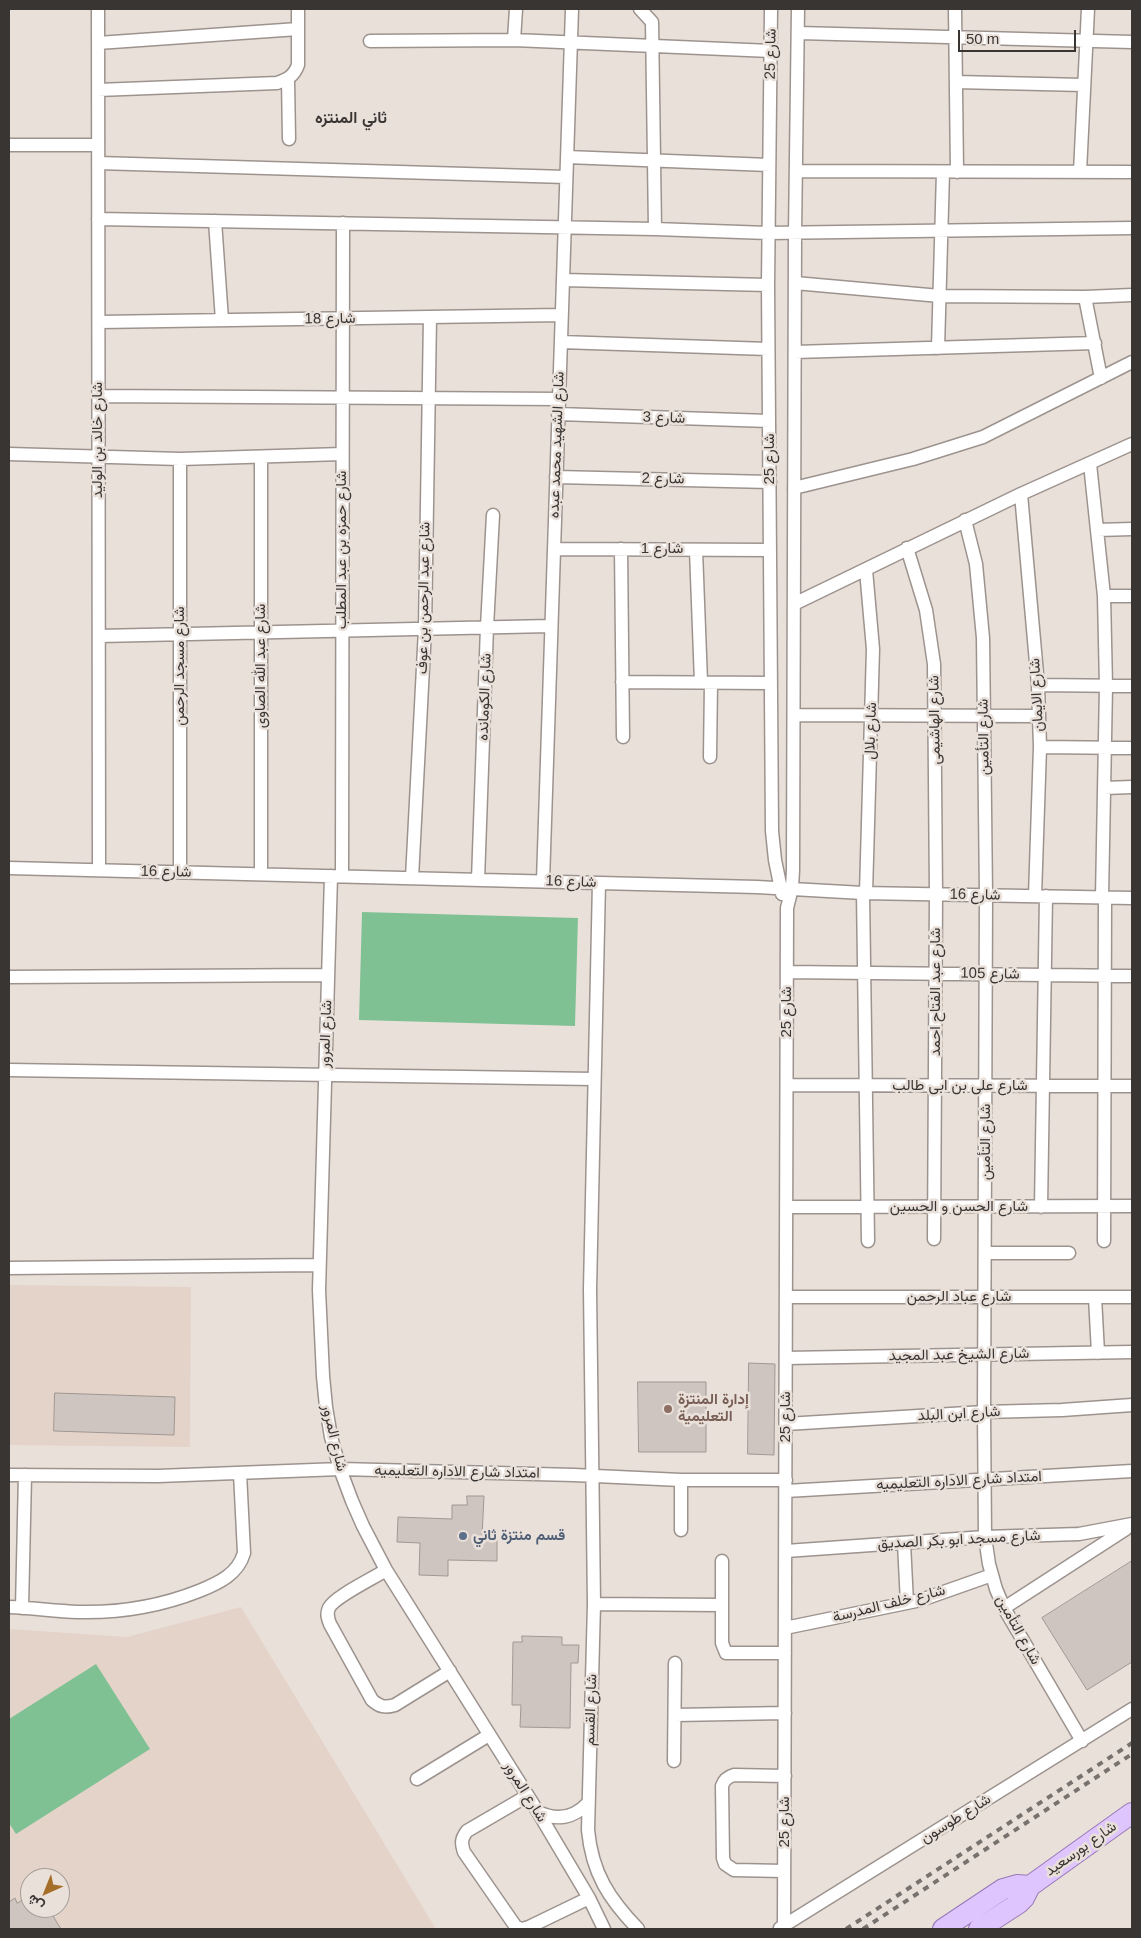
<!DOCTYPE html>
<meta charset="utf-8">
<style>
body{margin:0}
#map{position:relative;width:1141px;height:1938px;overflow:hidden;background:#eae0da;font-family:Arial,Vazirmatn,sans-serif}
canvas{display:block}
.frame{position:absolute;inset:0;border:10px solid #393533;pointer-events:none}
.north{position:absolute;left:20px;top:1868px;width:50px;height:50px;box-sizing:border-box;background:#eae0da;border:1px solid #a39c97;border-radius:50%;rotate:224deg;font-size:14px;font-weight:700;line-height:20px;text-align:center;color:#393533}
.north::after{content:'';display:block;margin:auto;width:18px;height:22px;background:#a56e29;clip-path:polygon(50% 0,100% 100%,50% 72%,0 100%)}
.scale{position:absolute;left:958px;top:30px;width:118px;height:22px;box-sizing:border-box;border:2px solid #393533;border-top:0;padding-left:6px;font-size:15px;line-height:18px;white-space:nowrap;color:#393533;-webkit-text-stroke:4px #eae0da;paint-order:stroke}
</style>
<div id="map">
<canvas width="1141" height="1938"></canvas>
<div class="frame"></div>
<div class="north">ش</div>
<div class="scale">50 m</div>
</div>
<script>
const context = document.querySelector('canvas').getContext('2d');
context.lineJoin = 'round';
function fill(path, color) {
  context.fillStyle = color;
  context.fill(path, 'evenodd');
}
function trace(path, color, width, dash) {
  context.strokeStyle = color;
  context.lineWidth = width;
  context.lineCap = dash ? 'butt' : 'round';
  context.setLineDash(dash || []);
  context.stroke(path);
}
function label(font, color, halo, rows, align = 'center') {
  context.font = font + ' Arial,Vazirmatn,sans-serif';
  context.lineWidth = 5;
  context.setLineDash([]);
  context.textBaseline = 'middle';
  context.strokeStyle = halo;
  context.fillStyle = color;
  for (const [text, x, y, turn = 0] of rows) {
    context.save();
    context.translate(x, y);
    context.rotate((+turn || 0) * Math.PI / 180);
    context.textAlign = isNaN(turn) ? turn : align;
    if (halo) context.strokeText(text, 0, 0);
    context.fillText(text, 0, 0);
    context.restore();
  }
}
fill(new Path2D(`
 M9,1285l182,2 -1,160 -181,-2z
 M241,1607l195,322h-427v-300l118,8zM30,1878h30v30h-30z`), '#e4d3c9');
fill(new Path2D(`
 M362,912l216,6 -3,108 -216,-6z
 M96,1664l54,85 -134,85 -7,-11v-104z`), '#80c194');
const building = new Path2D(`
 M749,1363l26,1 -1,91 -26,-1z
 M638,1382h68v70h-67z
 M55,1393l120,4 -1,38 -120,-4z
 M467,1496h17l-2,41h15v24l-49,-1v16l-29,-1 1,-32 -23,-1 1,-25 54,2v-14h15z
 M1132,1561v101l-45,28 -45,-72z
 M522,1636l40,1v8h17l-1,18h-7l-1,65 -50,-1 1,-22h-9l1,-63h9z
 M30,1895v13h18l13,21h-52v-27l6,-4 2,5z`);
fill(building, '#cfc5c0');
trace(building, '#a19792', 1);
const minor = new Path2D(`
 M98,9l1,861
 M640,9l12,13 3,207
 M771,9l-3,276 4,546 3,29 7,34
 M955,9l2,163
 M799,33l333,9
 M514,40l2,-31
 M370,41l144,-1 257,11
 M98,43l200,-14
 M288,79l1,60
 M956,82l128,3
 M98,90l179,-7c11,-4 17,-7 21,-18v-56
 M9,145h89
 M567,157l202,8
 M98,163l468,14
 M797,171l335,1
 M1080,172l8,-163
 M98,219l557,10 113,4 364,-5
 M215,221l7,99
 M563,280l205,5
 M795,283l145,13 145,1 47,-2
 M1085,297l16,81
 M99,322l462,-7
 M561,342l207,7
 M938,348l5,-176
 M795,352l300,-9
 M99,396l460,3
 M558,414l211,7
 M9,454l171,5 162,-5
 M261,457v417
 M1090,464l14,132 2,90 -4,211
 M556,477l214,5
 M794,488l119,-29 70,-22 149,-75
 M1021,494l17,191 2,62 -5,149
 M965,520l11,44 7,74 3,257 -2,517 1,125 4,27 7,25 8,19 78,133
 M1097,530l35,-1
 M907,548l19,62 8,54 2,230 -2,345
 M554,549l216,1
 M621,549l2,188
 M696,550l5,132
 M1104,596h28
 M794,604l227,-110 111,-50
 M99,636l451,-10
 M622,682l148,1
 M1038,685l94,1
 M794,715l245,1
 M1040,747l92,1
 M710,757l1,-74
 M1104,788l28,-1
 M9,868l748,19 106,6 269,5
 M180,872v-413
 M331,876l-12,414 4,86 3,31 5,30 9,32 12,32 11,25 23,44 152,242 51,86 15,31
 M342,876l1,-653
 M412,878l13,-249 5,-312
 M478,880l9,-253 6,-112
 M543,881l29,-872
 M599,883l-9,406 4,315 -6,226c4,43 21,69 50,99
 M863,893l5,348
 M866,893l7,-244 -7,-79
 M787,972l345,4
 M9,977l319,-2
 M9,1070l585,9
 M787,1085l345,1
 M786,1207l346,-1
 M1041,1207l5,-311
 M1104,1241l1,-344
 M985,1253h84
 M9,1268l310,-3
 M786,1297h346
 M1095,1297l3,56
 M786,1358l346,-6
 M786,1424l198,-12 78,-2 70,-5
 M9,1475l149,1 182,-7 234,6 107,5h105
 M786,1491l346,-20
 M681,1530v-50
 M904,1543l3,60
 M786,1551l199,-14 94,-3 53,-10
 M722,1561v82l4,10h59
 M386,1570c-12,8 -52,27 -57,38 -3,6 -1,11 1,16l42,76c8,7 13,8 23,5l55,-34
 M594,1604l128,1
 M9,1607c23,1 46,4 69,5 41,1 83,-6 121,-21 20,-8 39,-17 45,-38l-4,-80
 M22,1608l3,-133
 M1004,1608l122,-79
 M785,1628l136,-28 71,-25
 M675,1715l110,-2
 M674,1761l1,-98
 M417,1779l72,-44
 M527,1796l-60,35c-6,8 -6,12 -3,21l52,75 6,2 7,-2 60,-29
 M538,1812c19,9 36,6 50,-9
 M784,1871l-50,-1 -9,-6 -2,-6 -1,-72c2,-6 5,-9 12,-11l51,1
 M784,1926l3,-1018 5,-20 1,-18 2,-637 3,-224
 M780,1928l352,-219`);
const primary = new Path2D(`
 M943,1929l60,-40 14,-4 13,1
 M979,1929l40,-26 5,-5 6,-12 102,-73`);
trace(minor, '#9d938e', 15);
trace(primary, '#9779b7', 22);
trace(minor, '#fff', 12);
trace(primary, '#dfc5fe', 20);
trace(new Path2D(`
 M846,1929l286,-186
 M863,1929l269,-175`), '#78726e', 4, [6, 6]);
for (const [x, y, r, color] of [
 [668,1409,5,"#8d6e63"],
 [463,1536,5,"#5c6f8a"]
]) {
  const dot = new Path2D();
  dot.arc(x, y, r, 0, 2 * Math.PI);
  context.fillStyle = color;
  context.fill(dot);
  trace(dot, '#eae0da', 2);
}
label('15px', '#393533', '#eae0da', [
 ["شارع 25",771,54,-89],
 ["شارع 18",330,319,-1],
 ["شارع 3",664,418,2],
 ["شارع خالد بن الوليد",98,440,-90],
 ["شارع الشهيد محمد عبده",557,445,-88],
 ["شارع 25",770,459,-90],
 ["شارع 2",663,479,1],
 ["شارع 1",662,549],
 ["شارع حمزه بن عبد المطلب",342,550,-90],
 ["شارع عبد الرحمن بن عوف",424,598,-89],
 ["شارع مسجد الرحمن",180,666,-90],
 ["شارع عبد الله الصاوى",261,666,-90],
 ["شارع الايمان",1037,695,-93],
 ["شارع الكومانده",485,697,-88],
 ["شارع الهاشيمى",935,720,-91],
 ["شارع بلال",871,731,-88],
 ["شارع التأمين",984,737,-91],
 ["شارع 16",166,872,1],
 ["شارع 16",571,882,2],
 ["شارع 16",975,895,1],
 ["شارع 105",990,974,1],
 ["شارع عبد الفتاح احمد",936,992,-90],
 ["شارع 25",787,1012,-90],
 ["شارع المرور",326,1034,-88],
 ["شارع على بن ابى طالب",960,1086],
 ["شارع التأمين",986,1142,-90],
 ["شارع الحسن و الحسين",959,1207],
 ["شارع عباد الرحمن",959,1297],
 ["شارع الشيخ عبد المجيد",959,1355,-1],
 ["شارع ابن البلد",959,1414,-3],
 ["شارع 25",786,1417,-90],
 ["شارع المرور",334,1438,77],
 ["امتداد شارع الاداره التعليميه",457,1472,1],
 ["امتداد شارع الاداره التعليميه",959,1481,-3],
 ["شارع مسجد ابو بكر الصديق",959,1540,-3],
 ["شارع خلف المدرسة",889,1604,-14],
 ["شارع التأمين",1018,1630,61],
 ["شارع القسم",591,1710,-88],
 ["شارع المرور",525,1792,58],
 ["شارع طوسون",956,1819,-32],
 ["شارع 25",785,1822,-90],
 ["شارع بورسعيد",1081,1849,-35]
]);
label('bold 15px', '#785e54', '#eae0da', [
 ["إدارة المنتزة",678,1400],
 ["التعليمية",678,1417]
], 'left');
label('bold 15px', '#4e5e75', '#eae0da', [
 ["قسم منتزة ثاني",473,1536]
], 'left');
label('bold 16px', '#393533', '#eae0da', [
 ["ثاني المنتزه",351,119]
]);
</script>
